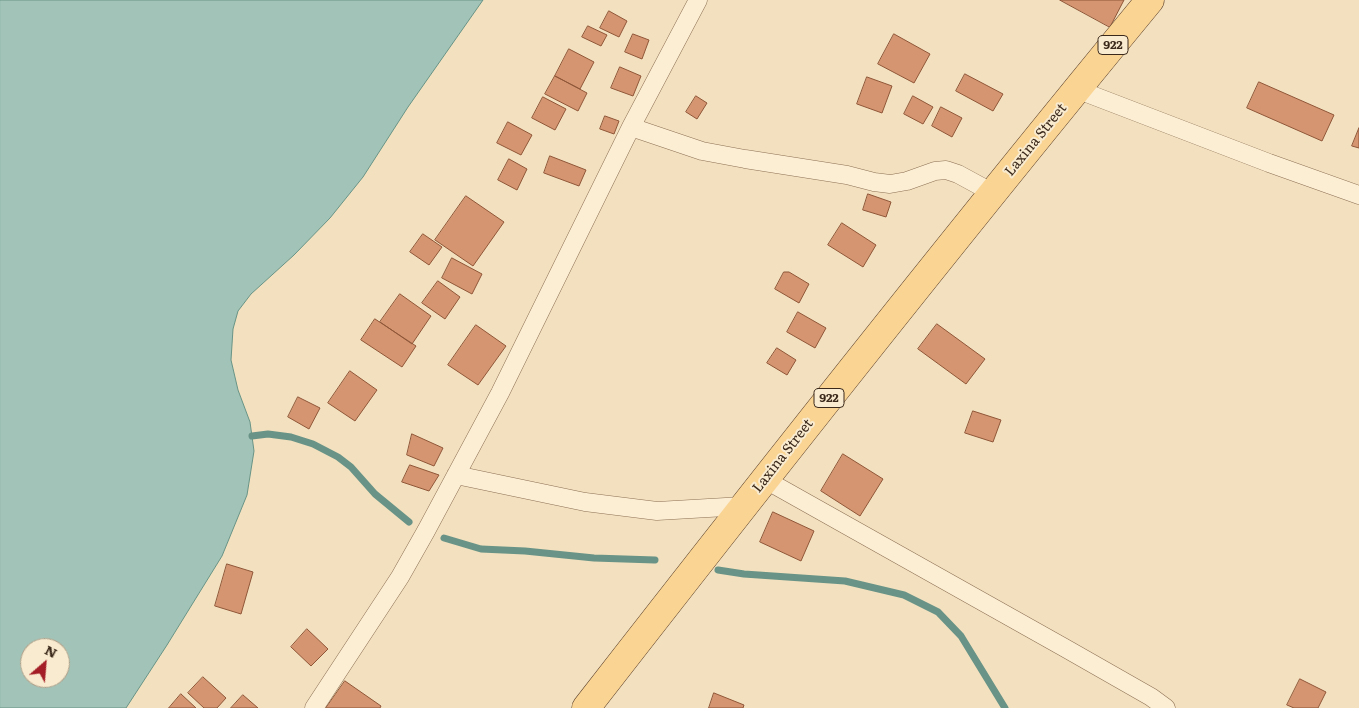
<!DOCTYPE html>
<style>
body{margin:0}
#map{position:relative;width:1359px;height:708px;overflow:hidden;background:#f2e0be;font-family:Literata,serif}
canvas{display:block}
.north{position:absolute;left:20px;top:638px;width:50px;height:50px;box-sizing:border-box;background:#f9ebcf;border:1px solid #ad9d87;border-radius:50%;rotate:27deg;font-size:14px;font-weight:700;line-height:20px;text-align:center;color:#3b291b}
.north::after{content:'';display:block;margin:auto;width:18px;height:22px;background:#a31e26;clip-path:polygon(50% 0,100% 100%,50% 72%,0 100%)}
</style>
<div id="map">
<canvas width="1359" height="708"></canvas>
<div class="north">N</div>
</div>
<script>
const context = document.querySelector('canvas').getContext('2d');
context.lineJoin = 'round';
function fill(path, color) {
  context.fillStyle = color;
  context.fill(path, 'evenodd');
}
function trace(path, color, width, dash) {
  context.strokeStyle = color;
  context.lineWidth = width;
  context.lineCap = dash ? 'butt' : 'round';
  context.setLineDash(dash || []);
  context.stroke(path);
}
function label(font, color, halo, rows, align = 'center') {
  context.font = font + ' Literata,serif';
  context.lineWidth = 4;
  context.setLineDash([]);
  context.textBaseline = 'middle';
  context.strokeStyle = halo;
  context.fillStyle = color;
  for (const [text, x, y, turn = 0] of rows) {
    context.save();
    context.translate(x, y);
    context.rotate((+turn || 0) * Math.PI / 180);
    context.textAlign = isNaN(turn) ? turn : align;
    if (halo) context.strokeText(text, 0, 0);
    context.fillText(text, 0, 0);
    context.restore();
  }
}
const water = new Path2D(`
 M0,0h483l-75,107 -45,70 -33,41 -36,37 -43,39 -13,17 -5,18 -2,31 7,30 12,32 4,29 -7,44 -25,61 -55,89 -41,63h-126zM30,648h30v30h-30z`);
fill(water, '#a2c4b8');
trace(water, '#689386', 1);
trace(new Path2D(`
 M252,436l16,-2 23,3 22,7 25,13 13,10 24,27 34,28
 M444,538l37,11 44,2 69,7 61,2
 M718,570l26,4 101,7 59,14 34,17 23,24 44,72`), '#689386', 7);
const building = new Path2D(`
 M1060,0h64l-14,27z
 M609,11l18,10 -8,16 -19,-9z
 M588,26l19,9 -6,11 -19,-9z
 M633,34l16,6 -7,19 -17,-7z
 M894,34l36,20 -16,29 -36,-19z
 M569,49l25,13 -14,27 -25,-13z
 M620,67l21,9 -8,20 -22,-8z
 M965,74l38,20 -10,17 -37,-20z
 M555,76l32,17 -9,18 -33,-17z
 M867,77l25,9 -10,27 -25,-9z
 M1259,82l75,33 -12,26 -75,-33z
 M696,96l11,7 -10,16 -11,-7z
 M913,96l20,11 -10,17 -19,-10z
 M543,97l23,12 -11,21 -23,-12z
 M941,107l21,11 -10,19 -20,-11z
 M605,116l14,5 -5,13 -14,-5z
 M508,122l24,13 -11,20 -24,-12z
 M1359,128v20l-7,-2z
 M550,156l36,14 -7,16 -35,-13z
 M509,159l18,10 -10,21 -19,-10z
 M868,194l23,8 -5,15 -23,-7z
 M466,196l38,26 -31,44 -38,-26z
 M842,223l34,22 -13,22 -35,-22z
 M423,234l19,13 -13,18 -19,-13z
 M452,258l30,16 -10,20 -30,-16z
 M784,272h5l20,12 -10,19 -24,-14z
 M438,281l22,16 -15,22 -23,-16z
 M400,294l31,22 -19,28 -32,-22z
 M798,312l28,16 -11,20 -28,-16z
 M375,319l41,27 -14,21 -41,-27z
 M937,324l48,35 -19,25 -48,-35z
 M476,325l30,21 -28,39 -30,-20z
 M777,348l19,12 -9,15 -20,-12z
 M350,371l27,19 -22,31 -27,-18z
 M298,397l22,11 -11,21 -21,-12z
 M973,411l28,9 -8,22 -28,-9z
 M412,434l31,14 -9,18 -27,-11z
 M843,454l40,25 -23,37 -39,-25z
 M410,465l29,10 -10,16 -27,-9z
 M773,512l41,19 -13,30 -41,-19z
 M227,564l26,8 -12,42 -26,-8z
 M307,629l21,20 -17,17 -20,-19z
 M203,677l23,21 -9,10h-13l-16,-15z
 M1300,679l26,13 -8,16h-24l-7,-3z
 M345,681l36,25 -1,2h-54z
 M714,693l30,12 -1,3h-34z
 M181,694l15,14h-27z
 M243,695l15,13h-27z`);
fill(building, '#d59570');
trace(building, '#8f5638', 1);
const minor = new Path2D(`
 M1076,89l193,74 90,32
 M631,127l71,24 43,8 102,16 27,7 16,2 17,-3 28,-10 11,-1 12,4 35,19
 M456,475l129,27 72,9 86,-5
 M764,479l301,169 86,49 15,11
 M314,708l86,-131 26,-46 74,-138 131,-266 67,-127`);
const primary = new Path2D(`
 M586,708c185,-238 372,-475 564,-708`);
trace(minor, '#8d7055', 19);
trace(primary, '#5a3e2a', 29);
trace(minor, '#fceed3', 18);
trace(primary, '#fad492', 28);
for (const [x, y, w] of [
 [1113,45,30],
 [829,398,30]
]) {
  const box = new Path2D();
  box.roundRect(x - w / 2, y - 9.5, w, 19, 4);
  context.fillStyle = '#f9ebcf';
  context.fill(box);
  trace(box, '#3b291b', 1);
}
label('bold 12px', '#3b291b', null, [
 ["922",1113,45],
 ["922",829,398]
]);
label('14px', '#3b291b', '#f9ebcf', [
 ["Laxina Street",1036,140,-51],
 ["Laxina Street",783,456,-52]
]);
</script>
